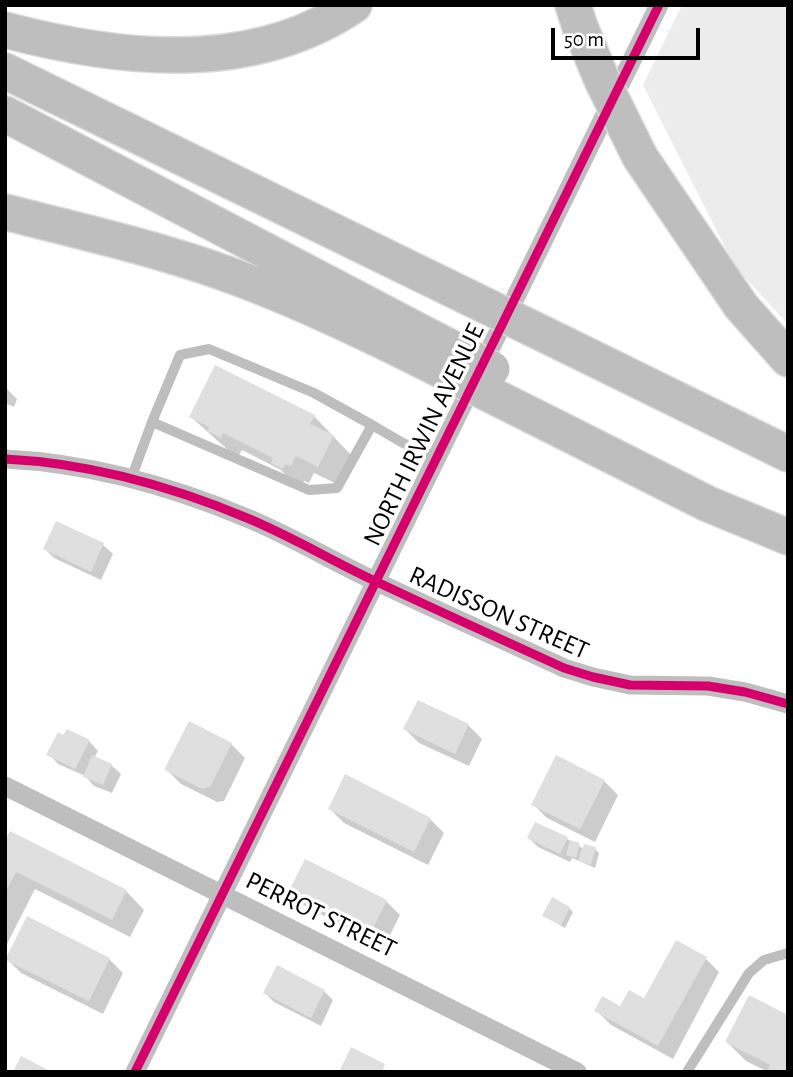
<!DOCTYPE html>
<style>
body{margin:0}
#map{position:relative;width:793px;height:1077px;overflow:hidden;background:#fff;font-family:"Alegreya Sans",sans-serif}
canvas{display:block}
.frame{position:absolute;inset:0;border:7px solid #000;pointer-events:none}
.scale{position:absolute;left:551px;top:28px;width:149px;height:32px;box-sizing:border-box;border:4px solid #000;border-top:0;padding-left:9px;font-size:21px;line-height:24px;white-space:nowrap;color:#000;-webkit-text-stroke:5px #fff;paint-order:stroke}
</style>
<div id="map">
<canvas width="793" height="1077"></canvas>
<div class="frame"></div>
<div class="scale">50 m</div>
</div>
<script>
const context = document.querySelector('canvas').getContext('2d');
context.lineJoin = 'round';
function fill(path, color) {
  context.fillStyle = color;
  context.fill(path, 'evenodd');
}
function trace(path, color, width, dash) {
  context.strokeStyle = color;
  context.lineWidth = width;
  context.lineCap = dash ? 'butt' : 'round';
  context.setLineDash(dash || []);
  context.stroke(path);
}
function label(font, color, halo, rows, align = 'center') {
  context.font = font + ' "Alegreya Sans",sans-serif';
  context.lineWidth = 7;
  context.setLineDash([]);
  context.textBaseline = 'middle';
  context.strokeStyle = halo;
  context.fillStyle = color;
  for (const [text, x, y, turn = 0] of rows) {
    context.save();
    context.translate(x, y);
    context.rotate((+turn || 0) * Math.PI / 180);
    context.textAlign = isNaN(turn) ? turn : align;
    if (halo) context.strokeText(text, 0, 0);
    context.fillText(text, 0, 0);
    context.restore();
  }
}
fill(new Path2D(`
 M682,5h106v319l-53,-57 -92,-182z`), '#ececec');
fill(new Path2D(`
 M5,387l12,12 -3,8 -9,-4z
 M314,416l37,39 -14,29 -23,-11 -5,10 -5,-2 -3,5 -10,-5 -10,-11 -39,-20 -3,5 -11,-5 -37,-33z
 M57,523l46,22 10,9 -12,26 -47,-22 -9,-9z
 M468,725l14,14 -13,27 -50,-23 -14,-14z
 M89,741l9,10 -4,7 17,7 10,9 -9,19 -18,-7 -9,-10 -27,-12 -9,-10z
 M231,744l14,14 -21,43 -7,1 -36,-18 -14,-14z
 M604,781l14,14 -23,47 -48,-24 -14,-14z
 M330,809l100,10 14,14 -16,32 -84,-42z
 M529,838l38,1 17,10h11l4,4 -4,15 -23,-10 -2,4 -32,-15z
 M5,844l121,47 18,19 -14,27 -95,-48 -30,59z
 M291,892l95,9 14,14 -16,32 -79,-41z
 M569,908l4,4 -8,16 -21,-12z
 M705,958l14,14 -46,87 -62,-34 -14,-14 48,-10z
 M7,959h102l14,14 -20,41 -82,-41z
 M324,991l9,9 -12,26 -47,-24 -9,-9z
 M788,1017l-20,55 -22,-11 -19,-19z`), '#0003');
fill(new Path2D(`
 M215,365l100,50 -5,9 24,11 -16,32 -22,-11 -5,10 -6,-2 -2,5 -12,-6 2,-5 -50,-25 -2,5 -14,-7 2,-4 -20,-10z
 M56,521l48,22 -13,29 -48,-23z
 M418,700l51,24 -14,30 -52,-25z
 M189,721l43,22 -22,44 -8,2 -38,-19z
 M67,729l23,11 -15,29 -29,-14 12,-23 5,3z
 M92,755l20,9 -9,21 -20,-8z
 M556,755l49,25 -25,49 -49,-24z
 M345,774l86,44 -17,34 -86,-43z
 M535,822l33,15 -8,17 -33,-16z
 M10,831l117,59 -15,30 -96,-48 -11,21v-53z
 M570,840l10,3 -4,15 -10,-3z
 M584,844l12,3 -5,18 -13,-4z
 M305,859l82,41 -17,34 -82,-41z
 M552,897l18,10 -9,18 -19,-9z
 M27,916l83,42 -21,43 -84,-41z
 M676,940l31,17 -49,89 -64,-35 8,-15 18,10 9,-16 15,8z
 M277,965l48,25 -14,28 -48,-25z
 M749,995l39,20v57h-21l3,-7 -45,-23z
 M351,1047l34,17 -3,8h-43z
 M21,1056l31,16h-39z`), '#dfdfdf');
const highway = new Path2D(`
 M573,5l7,22
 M5,30c114,30 246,45 349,-25
 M5,71l428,209
 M5,114l406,213
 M640,157l101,149 47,53
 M5,212c74,19 150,36 222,62 59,21 116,48 172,75
 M566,345l222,109
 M533,416l175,88 80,33`);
trace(highway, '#dbdbdb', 38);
trace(new Path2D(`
 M152,422l157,68 28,-2 35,-63 31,18 34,14
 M131,479l21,-57 28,-67 29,-6 105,44 58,32
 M687,1072l62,-99 15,-13 24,-7`), '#bebebe', 10);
trace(new Path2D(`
 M5,459c83,4 166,27 242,59 44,18 85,43 128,63 63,30 126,58 189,87l29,9 37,8 78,1 37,6 43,12
 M5,786l572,286
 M135,1072l524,-1067`), '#bebebe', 19);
trace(highway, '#bebebe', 35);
const highwayBridge = new Path2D(`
 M580,27l22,53 38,77
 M433,280l133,65
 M411,327l81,42
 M399,349l134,67`);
trace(highwayBridge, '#dbdbdb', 38, []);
trace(highwayBridge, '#bebebe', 35);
trace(new Path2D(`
 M5,459c83,4 166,27 242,59 44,18 85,43 128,63 63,30 126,58 189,87l29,9 37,8 78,1 37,6 43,12
 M135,1072l524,-1067`), '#d6006c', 9);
label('26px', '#000', '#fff', [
 ["NORTH IRWIN AVENUE",424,435,-64],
 ["RADISSON STREET",499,613,24],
 ["PERROT STREET",321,915,26]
]);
</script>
